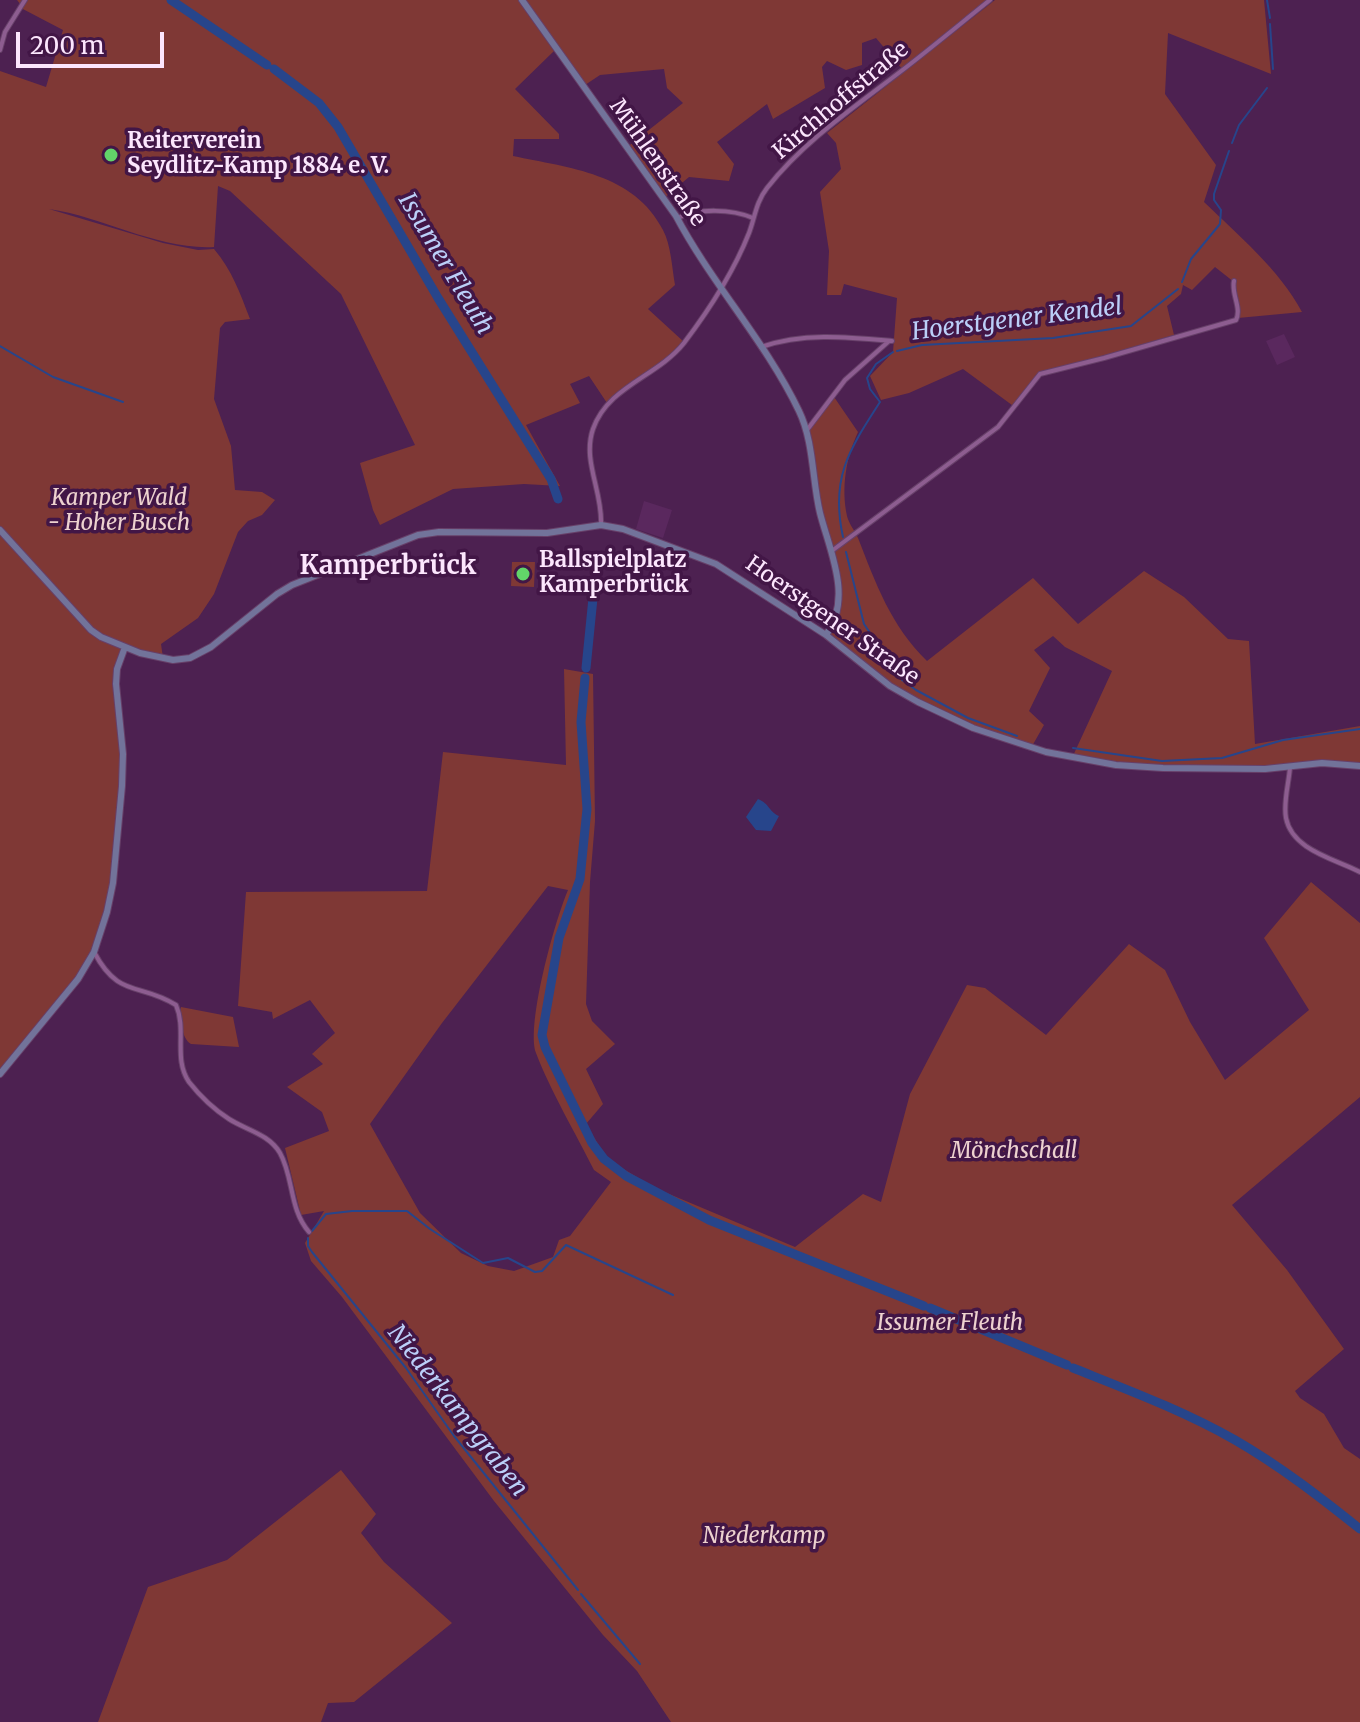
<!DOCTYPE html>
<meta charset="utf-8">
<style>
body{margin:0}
#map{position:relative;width:1360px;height:1722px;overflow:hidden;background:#4d2151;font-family:Merriweather,serif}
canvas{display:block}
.scale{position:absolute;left:16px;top:32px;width:148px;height:36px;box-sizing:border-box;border:4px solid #fce6fd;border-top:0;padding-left:10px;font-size:24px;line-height:28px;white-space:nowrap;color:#fce6fd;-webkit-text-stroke:6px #421646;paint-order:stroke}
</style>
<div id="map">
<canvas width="1360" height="1722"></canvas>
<div class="scale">200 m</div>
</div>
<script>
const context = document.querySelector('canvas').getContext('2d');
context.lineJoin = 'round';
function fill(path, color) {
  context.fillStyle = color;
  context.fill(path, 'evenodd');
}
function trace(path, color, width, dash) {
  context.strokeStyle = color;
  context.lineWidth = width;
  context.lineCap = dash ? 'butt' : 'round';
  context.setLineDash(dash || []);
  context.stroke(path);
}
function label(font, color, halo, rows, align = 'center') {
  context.font = font + ' Merriweather,serif';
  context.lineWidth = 7;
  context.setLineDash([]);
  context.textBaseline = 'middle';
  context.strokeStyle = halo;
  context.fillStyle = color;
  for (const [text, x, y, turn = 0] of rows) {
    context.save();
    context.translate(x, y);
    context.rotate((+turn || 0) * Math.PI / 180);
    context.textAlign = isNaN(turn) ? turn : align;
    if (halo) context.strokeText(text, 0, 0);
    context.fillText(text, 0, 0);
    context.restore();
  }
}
fill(new Path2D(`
 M1284,334l11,23 -18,8 -11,-24z
 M644,501l28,9 -9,28 -27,-9z`), '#5a285e');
fill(new Path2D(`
 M17,0h501l36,51 -39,38 44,45v5h-45l-1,17c56,12 121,17 150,74 8,15 9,38 12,55l-27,24 36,33 -11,13 -66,48 -18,-27 -19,8 10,19 -54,22 34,61 -36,-2 -71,5 -73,36 -7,-15 -13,-47 55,-18 -74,-151 -111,-103 -12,-5 -4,61c-56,3 -110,-30 -165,-38l114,34 35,7 16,-1c18,21 26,44 36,70l-25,3 -5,6 -6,71 17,47 4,44 27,2 13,8 -13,15 -14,6 -10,11 -24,62 -16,24 -37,26 2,14 -38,-11 -8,23 5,84 -9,129 -20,68 -17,26 -76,96v-1002l46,16 17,-57 -44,-23 2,-2z
 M525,0h465l-87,70 -27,-32 -14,5v22l-16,5 -19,-9 -5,6 3,21 -52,31 -6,-15 -50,38 17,22 -5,17 -40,-4 -26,22 -37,-51 57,-45 -16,-15 -3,-19 -64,6 -15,10z
 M995,0h269l7,74 -103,-41 -3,61 51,71 -12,37c35,34 75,67 98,110l-64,6 -4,-36 -19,-15 -23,23 -9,-5 -2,9 -14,12 7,29 -134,39 -24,34 -53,-39 -54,24 -28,7 -11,-24 23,-24 4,-54 -53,-14 -3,11h-14l2,-44 -9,-59 21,-23 -5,-26 -9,-10z
 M832,394l26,38c-12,26 -17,55 -11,84 2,8 8,15 11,22 18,46 33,88 69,123l106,-83 45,46 66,-53 40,26 44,42 21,2 6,103 105,-18v42l-16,-2 -119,3 -62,-1 -91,-10 40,-87 -47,-24 -12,-11 -19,14 16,18 -21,43 15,14 -13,23 -113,-46 -28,-16 -64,-51 12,-20 -5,-65 -13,-36 -14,-82z
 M512,562h23l-1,25 -23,-1z
 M564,669l29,5 2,147 -5,61 -4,122 6,17 23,23 -29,25 17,35 -17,20 21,35 48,29 140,59 68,-53 18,8 29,-108 57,-109 18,3 61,47 83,-91 36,26 25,52 35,58 84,-70 -45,-72 47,-56 49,41v174l-128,108 55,65 57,79 -49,42 5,7 24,16 20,34 16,11v263h-689l-34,-51 -34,-36 -109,-134 -152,-204 -31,-36 -6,-18 19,-32 -23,4 -16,-67 44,-17 -7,-19 -35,-25 36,-23 -11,-10 23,-21 -25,-33 -37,19 -1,-7 -34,-6 8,-114 181,-1 16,-139 123,13zM548,886l20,4c-13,30 -42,134 -32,163 14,37 40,81 58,117l17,12 -41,54 -11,4 -6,17 -39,14 -26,-5 -27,-13 -41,-40 -50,-89 72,-101z
 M181,1007l52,10 6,30 -48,-3c-10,-6 -11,-26 -10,-37z
 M341,1470l35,44 -15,19 23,29 68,61 -98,79 -26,1 -7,19h-223l50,-135 79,-27z`), '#7f3835');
fill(new Path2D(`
 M758,799c12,5 11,13 21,17l-8,15 -15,-1 -10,-13z`), '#27458b');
trace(new Path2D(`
 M1267,0l3,18
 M1270,24l3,45
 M1232,143l7,-18 28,-37
 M1182,282l9,-23 29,-35 1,-14 -7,-10v-6l15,-43
 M0,346l53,31 70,25
 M897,351l25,-6 131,-7 78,-12 47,-37
 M843,537c-13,-59 6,-87 37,-135l-10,-13 -3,-11 9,-14 17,-12
 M846,552l18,72 38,56 14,10 52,28 49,18
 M1073,748l89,13 60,-3 61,-18 77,-11
 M312,1231l14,-17 26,-3h55l23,18 53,34 25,-5 27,14 7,-1 24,-26 107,50
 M308,1238v8l4,6 94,116 48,68 124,154
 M581,1594l59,70`), '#27458b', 2);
trace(new Path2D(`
 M171,0l96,65
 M274,69l45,34 19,24 100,171 113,181 7,20
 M586,668l7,-70
 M585,678l-4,44 6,87 -7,70 -21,59 -17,97 3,12 47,96 12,16 22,17 83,44 215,86
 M930,1308l137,57
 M1073,1368c55,22 111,43 162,72 45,26 85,57 125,89`), '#27458b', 9);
const street = new Path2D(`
 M0,50l5,-18 20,-32
 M678,218c20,-10 54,-9 75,0
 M761,347c42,-15 88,-10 131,-6
 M807,430l38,-50 44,-39
 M601,525c2,-33 -19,-64 -8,-96 15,-43 64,-52 91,-86 25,-33 50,-72 65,-110 6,-16 7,-31 18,-45 36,-46 86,-80 133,-116 30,-23 60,-48 90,-72
 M833,550l165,-123 42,-53 64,-16 132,-38c6,-12 -5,-26 -2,-39
 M1290,767c-1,16 -7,35 -4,51 6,32 49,41 74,54
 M94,952c25,47 45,30 82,53 11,25 -3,54 13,77 11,14 26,28 40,37 17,11 40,15 51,34 14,25 9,56 29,79`);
const secondary = new Path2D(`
 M522,0l154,216c36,68 90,126 123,195 15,31 13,69 21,102 10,39 33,85 6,122
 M0,530l91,100 10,7 39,16 33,7 17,-2 21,-11 66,-53 15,-9 126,-50 21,-3 108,1 54,-8 22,4 93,35 110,71 64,51 28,16 55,26 73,24 70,13 47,3 102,1 57,-6 38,3
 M0,1074l78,-95 16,-27 13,-40 6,-29 9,-97 1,-32 -7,-70 1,-15 8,-22`);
trace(street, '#674069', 6);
trace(secondary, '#674069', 8);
trace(street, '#8d5d90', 4);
trace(secondary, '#72739a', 6);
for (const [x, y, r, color] of [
 [111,155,8,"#62d469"],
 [523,574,8,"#62d469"]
]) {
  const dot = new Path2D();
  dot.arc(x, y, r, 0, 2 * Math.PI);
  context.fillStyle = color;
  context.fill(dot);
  trace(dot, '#421646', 3);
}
label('22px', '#fce6fd', '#421646', [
 ["Kirchhoffstraße",841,101,-40],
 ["Mühlenstraße",657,163,55],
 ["Hoerstgener Straße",832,621,35]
]);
label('bold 22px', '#fce6fd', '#421646', [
 ["Reiterverein",127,142],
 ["Seydlitz-Kamp 1884 e. V.",127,167],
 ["Ballspielplatz",539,561],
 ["Kamperbrück",539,586]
], 'left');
label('italic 22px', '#edd2cf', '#421646', [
 ["Kamper Wald",119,499],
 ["- Hoher Busch",119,524],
 ["Mönchschall",1014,1152],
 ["Issumer Fleuth",950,1324],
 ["Niederkamp",764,1537]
]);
label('italic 24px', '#bbcff8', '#421646', [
 ["Issumer Fleuth",445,264,59],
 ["Hoerstgener Kendel",1017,320,-7],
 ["Niederkampgraben",457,1411,52]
]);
label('bold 26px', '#fce6fd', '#421646', [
 ["Kamperbrück",388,567]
]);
</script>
